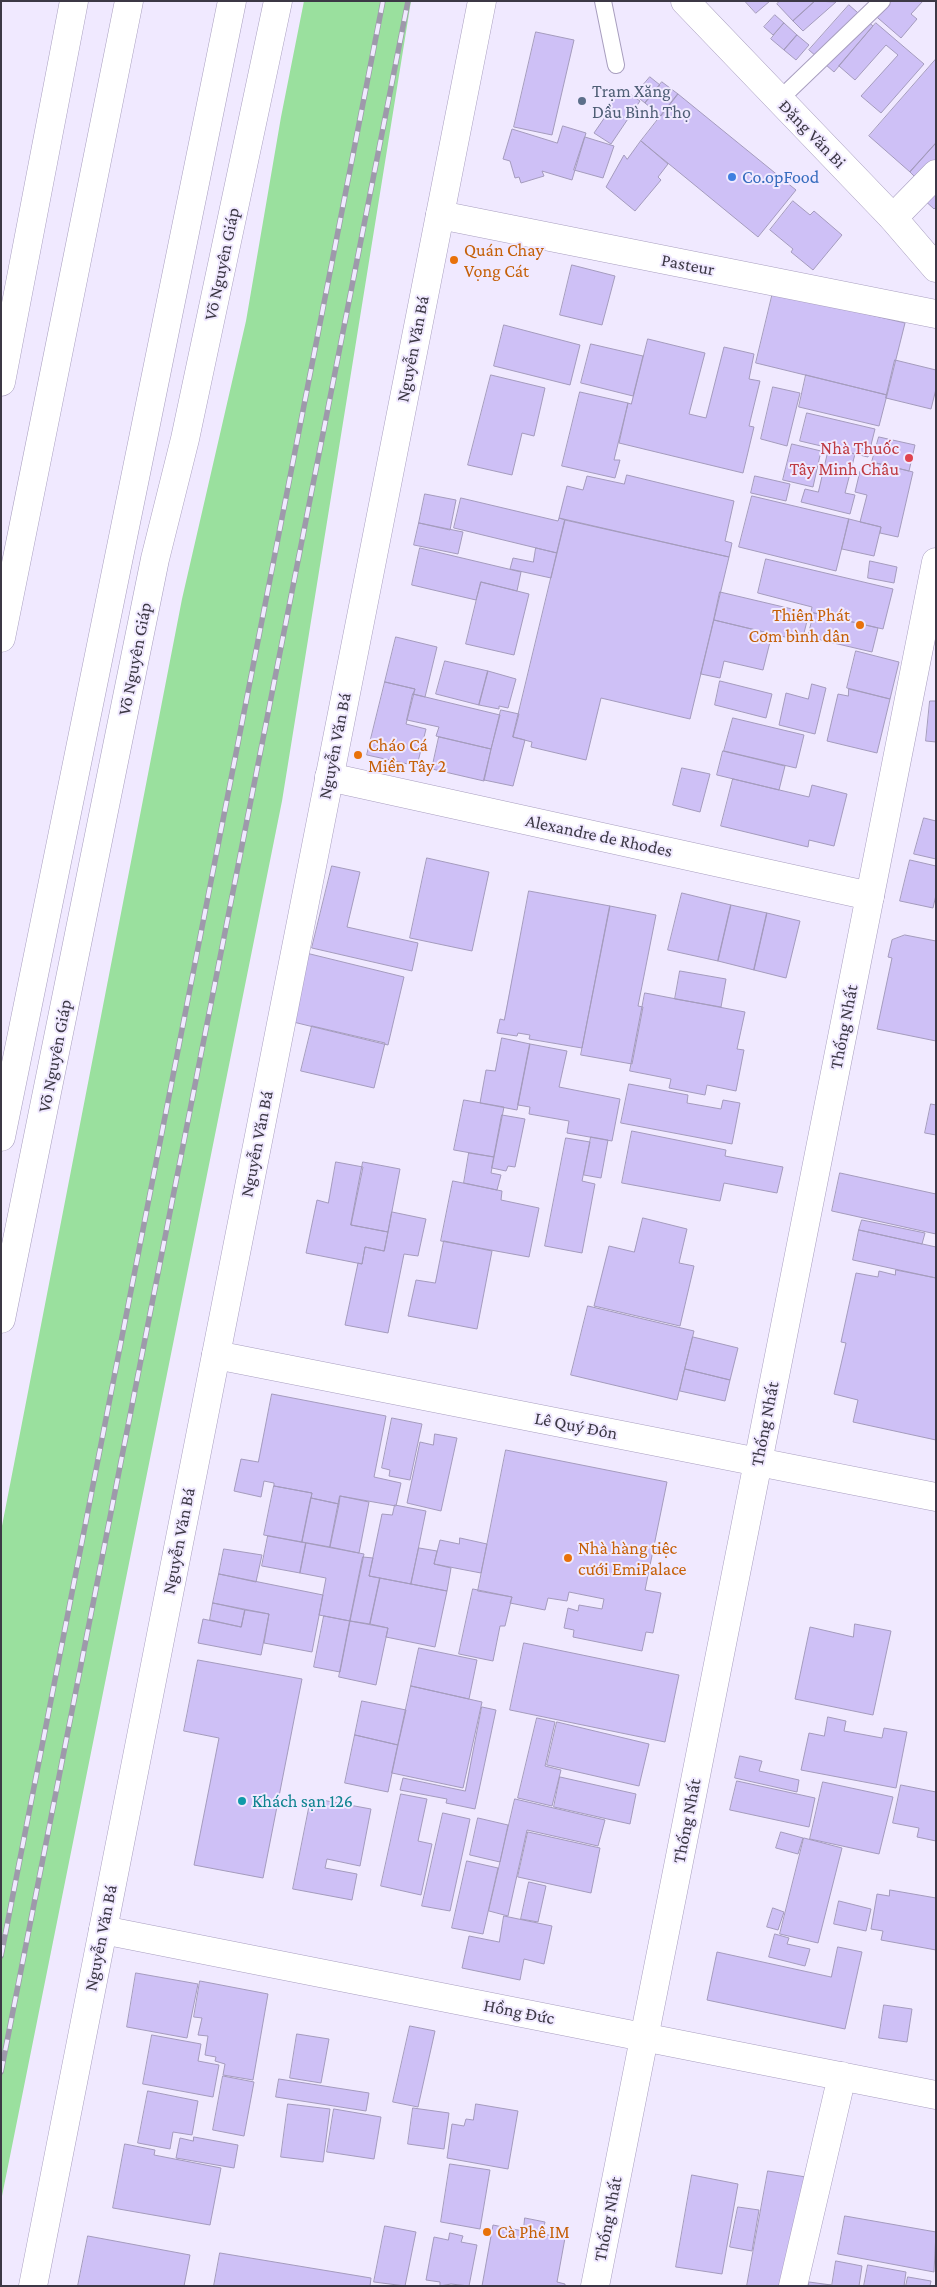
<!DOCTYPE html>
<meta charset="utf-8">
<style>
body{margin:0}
#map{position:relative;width:937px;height:2287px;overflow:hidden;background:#f0e9ff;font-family:"Crimson Pro",serif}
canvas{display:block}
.frame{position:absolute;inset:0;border:2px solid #3c3845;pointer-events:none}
</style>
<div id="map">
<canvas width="937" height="2287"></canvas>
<div class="frame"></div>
</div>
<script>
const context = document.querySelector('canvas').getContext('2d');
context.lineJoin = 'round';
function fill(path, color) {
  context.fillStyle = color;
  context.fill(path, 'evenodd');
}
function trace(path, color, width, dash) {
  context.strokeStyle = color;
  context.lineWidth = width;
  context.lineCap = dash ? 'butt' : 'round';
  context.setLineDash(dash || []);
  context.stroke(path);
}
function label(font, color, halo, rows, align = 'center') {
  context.font = font + ' "Crimson Pro",serif';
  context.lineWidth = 4;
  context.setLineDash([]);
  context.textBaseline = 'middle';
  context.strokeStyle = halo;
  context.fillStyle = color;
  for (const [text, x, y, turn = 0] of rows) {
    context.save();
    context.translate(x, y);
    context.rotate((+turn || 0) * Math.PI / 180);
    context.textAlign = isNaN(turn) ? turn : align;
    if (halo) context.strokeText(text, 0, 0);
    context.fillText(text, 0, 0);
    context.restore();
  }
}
fill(new Path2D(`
 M304,1h107l-129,800 -281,1400v-670l181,-932 64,-278 35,-204z`), '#9ae09e');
const building = new Path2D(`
 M745,1h25l-14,12z
 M780,1h35l-22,20 -16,-17z
 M815,1l21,1 -33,29 -10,-10z
 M880,1h43l-12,13 6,5 -16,19 -30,-26z
 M849,5l24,21 -39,46 -25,-22z
 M775,15l9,8 -11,12 -9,-8z
 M784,23l13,12 -13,15 -13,-11z
 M876,23l48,41 -43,49 -20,-17 37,-41 -12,-10 -31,35 -16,-14z
 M536,32l38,8 -22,95 -38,-8z
 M797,35l12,10 -13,15 -12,-10z
 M936,59v84l-26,29 -41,-36z
 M650,77l10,8 -15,18 -10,-8z
 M662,82l16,12 -17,22 -16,-13z
 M621,88l19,13 -29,43 -17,-11 11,-16 -3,-2z
 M678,94l118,96 -38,47 -117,-96z
 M563,126l23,7 -14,47 -30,-9 2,5 -23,7 -2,-6 -4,1 -5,-17 -7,-2 9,-30 45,14z
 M585,137l29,9 -11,32 -29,-8z
 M641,141l27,23 -10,13 3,3 -26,31 -29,-24 18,-32 3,4z
 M936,143v23l-15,17 -11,-11z
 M936,181v26l-2,2 -13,-12z
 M793,201l17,14 4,-4 28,24 -29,35 -22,-18 2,-3 -23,-19z
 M572,265l43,11 -13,49 -42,-10z
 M773,292l132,31 -18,72 -131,-32z
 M504,325l76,20 -10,40 -76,-19z
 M648,339l57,14 -16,61 17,4 18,-71 30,7 -5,25 11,2 -11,45 5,1 -11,46 -124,-30 9,-40 3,1z
 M591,344l52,12 -10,40 -52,-13z
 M895,360l41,10v19l-5,20 -45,-11z
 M491,375l54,13 -11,48 -12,-3 -10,42 -44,-10z
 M806,375l81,20 -8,31 -80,-19z
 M773,387l27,6 -13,53 -26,-7z
 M580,392l48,11 -14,57h6l-5,18 -53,-12z
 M807,413l68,16 -7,28 -68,-16z
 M879,437l36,8 -6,26 -37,-9z
 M792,444l29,7 -8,36 -30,-7z
 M829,448l26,6 -10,39 10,2 -5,19 -49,-12 4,-13 13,3z
 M872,462l41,10 -15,65 -18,-4 1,-6 -21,-5 7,-27 -12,-3 5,-21 9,2z
 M627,475l107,26 -9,40 7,2 -3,14 -170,-39 8,-32 16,4 4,-14 37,8z
 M755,476l35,8 -4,17 -35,-8z
 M425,494l31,6 -6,30 -31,-7z
 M752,496l97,23 -13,52 -97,-24z
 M461,498l97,23 1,-3 6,2 -8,33 -103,-25z
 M849,519l32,8 -7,29 -32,-7z
 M565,520l164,37 -39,162 -89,-21 -15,62 -55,-13 1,-5 -19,-5z
 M419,523l44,9 -5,22 -44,-9z
 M420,548l101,24 -4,19 -36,-9 -5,18 -64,-15z
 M536,548l21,5 -6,25 -41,-9 3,-11 20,4z
 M766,559l127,30 -10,40 -69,-16 -3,-1 1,-5 -54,-14z
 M870,561l27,6 -3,16 -26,-5z
 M481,582l48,12 -15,61 -48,-11z
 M720,592l89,21 -7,28 -88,-21z
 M814,613l64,15 -6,24 -64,-15z
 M714,620l58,14 -9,36 -39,-9 -4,17 -19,-4z
 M396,637l41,10 -12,50 -12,-3 2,-5 -30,-7z
 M856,651l43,11 -9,37 -43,-11z
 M445,661l43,10 -9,34 -43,-11z
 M488,671l28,8 -8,29 -9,-2v3l-20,-4z
 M720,681l52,13 -6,24 -51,-13z
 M385,682l30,7 -9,35 20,5 -9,37 -50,-11z
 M812,684l14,4 -11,46 -36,-9 7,-32 22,6z
 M849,689l41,10 -13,54 -50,-12 11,-47 10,2z
 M413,694l87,21 -9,34 -55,-13 3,-9 -32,-7z
 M930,701h6v41l-10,-1z
 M501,710l18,4 -6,23 12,3 -12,46 -29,-6z
 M733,718l71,17 -8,33 -72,-17z
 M439,737l52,12 -7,32 -52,-12z
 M723,751l62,15 -6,24 -62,-15z
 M682,768l28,6 -10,38 -27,-7z
 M733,779l76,18 3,-12 35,9 -13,52 -25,-6 -1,7 -87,-21z
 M924,818l12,3v38l-22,-5z
 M427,858l62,14 -17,79 -62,-13z
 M910,860l26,6v29l-3,13 -33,-7z
 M332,866l28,6 -13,55 71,16 -6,28 -100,-23z
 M529,891l81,15 -28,142 -53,-9 1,-4 -12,-2 -1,3 -20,-3 3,-14 4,1z
 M682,893l49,12 -13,56 -50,-11z
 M731,905l36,8 -13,57 -36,-9z
 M610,906l46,9 -18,91 5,1 -11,57 -51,-9z
 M767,913l33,8 -14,57 -32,-8z
 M905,935l31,6v100l-59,-12 15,-71 -4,-1 4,-17z
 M302,952l102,25 -16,68 -103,-25z
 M680,971l46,8 -5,28 -46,-8z
 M645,993l100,19 -8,37 7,1 -8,41 -29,-6 -2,10 -36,-7 2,-9 -41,-8z
 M312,1026l73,17 -11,45 -73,-17z
 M502,1038l28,6 -13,66 -37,-7 6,-33 9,1z
 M530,1044l37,7 -8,36 61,12 -8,42 -45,-8 2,-12 -40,-7 1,-7 -12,-2z
 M629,1084l59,11 -1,8 34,6 2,-9 17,3 -8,41 -111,-21z
 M464,1100l40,7 -10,50 -40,-7z
 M931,1104l5,1v30l-11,-2z
 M502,1115l23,4 -10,48 -7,-1 -2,5 -14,-3z
 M632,1131l94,19 -1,6 58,11 -6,26 -53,-10 -4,18 -98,-18z
 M591,1137l17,3 -7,38 -17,-3z
 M566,1138l24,4 -8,39 13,3 -13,69 -37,-7z
 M469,1153l25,4 -3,16 10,2 -4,15 -33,-7z
 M336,1162l27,5 -12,58 37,7 -4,19 -19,-4 -3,17 -56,-11 11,-53 11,3z
 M363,1162l37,7 -12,63 -37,-7z
 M840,1173l96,21v40l-104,-23z
 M453,1181l49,10 -1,9 38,8 -10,49 -88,-16z
 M392,1212l34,7 -8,37 -14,-2 -16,79 -43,-8 13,-62 4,1 3,-17 19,4z
 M643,1218l44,11 -8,34 15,3 -14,60 -86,-20 15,-60 25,6z
 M862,1220l63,13 -3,11 -63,-14z
 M859,1230l77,17v31l-83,-18z
 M444,1241l48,10 -15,78 -69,-13 8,-36 19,3z
 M896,1270l40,8v162l-83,-18 5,-22 -24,-6 12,-51 -5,-1 15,-69 22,4 1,-6 16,4z
 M588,1306l106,25 -17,69 -106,-25z
 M693,1337l45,11 -8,32 -45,-11z
 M685,1369l45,11 -5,21 -45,-10z
 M272,1394l114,22 -12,61 27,6 -5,23 -56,-10 -1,8 -28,-6 1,-5 -38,-7v-3l-10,-2 -3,16 -27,-6 7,-32 17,3z
 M392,1418l30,6 -12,56 -21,-4 1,-6 -8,-2z
 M435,1434l22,4 -16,73 -34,-8 13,-61 13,3z
 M506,1450l161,32 -22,108 16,3 -8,40 -7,-1 -4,19 -69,-14 1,-7 -10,-2 4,-20 10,3 1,-6 23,4 2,-10 -35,-7 -2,9 -19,-3 -3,12 -35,-7 2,-6 -34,-6z
 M274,1486l38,7 -10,49 -38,-7z
 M340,1496l29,6 -10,51 -29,-6z
 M311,1498l28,6 -9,43 -28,-5z
 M395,1505l31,6 -15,73 -42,-8 13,-62 10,1z
 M268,1536l38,7 -6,30 -38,-7z
 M460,1538l27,6 -6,29 -47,-9 6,-24 19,4z
 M306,1543l58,11 -14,67 -31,-6 7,-37 -26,-5z
 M419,1548l18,3 -3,13 17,4 -4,23 -36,-7z
 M224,1549l38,6 -6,27 -37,-8z
 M363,1557l10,1 -4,18 11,2 -10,46 -20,-3z
 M219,1574l104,21 -11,57 -48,-9 5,-29 -56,-11z
 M380,1578l67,13 -12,56 -49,-10 2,-9 -18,-4z
 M473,1589l39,8 -7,29h-5l-7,35 -34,-7z
 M213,1603l32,7 -4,17 -31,-7z
 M245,1610l24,4 -8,41 -63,-12 5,-24 38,8z
 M324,1616l26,5 -10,51 -26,-5z
 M350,1621l38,7 -12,57 -37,-8z
 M855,1624l36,7 -18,84 -78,-16 15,-72 43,10z
 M524,1643l155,32 -14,67 -155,-32z
 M419,1648l58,12 -8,39 -58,-13z
 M198,1660l104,19 -39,199 -69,-13 25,-127 -35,-7z
 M411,1686l71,16 -19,86 -71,-15z
 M362,1701l44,9 -8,35 -43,-10z
 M482,1707l14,3 -21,99 -29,-6 1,-4 -47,-9 3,-12 62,13z
 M828,1717l18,4 -2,10 38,7 2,-10 23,4 -11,56 -95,-18 8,-37 15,3z
 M537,1718l18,4 -10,44 16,4 -9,36 -34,-8z
 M557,1722l92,22 -10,42 -92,-21z
 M355,1735l43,10 -10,47 -43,-9z
 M740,1756l22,5 -3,10 40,9 -2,12 -62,-14z
 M560,1777l76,17 -6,30 -76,-17z
 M737,1781l78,17 -6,29 -79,-17z
 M823,1782l70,15 -14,57 -69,-15z
 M901,1785l35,7v49l-19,-4 2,-9 -26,-5z
 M401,1794l26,5 -9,42 14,3 -11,51 -40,-9z
 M311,1798l60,11 -11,57 -33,-7 -2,9 32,6 -5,26 -59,-11z
 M515,1799l90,21 -7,26 -71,-16 -19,86 -19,-5z
 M443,1813l27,6 -20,92 -28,-5z
 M478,1818l30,7 -8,37 -30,-7z
 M528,1832l72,16 -9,45 -73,-16z
 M781,1832l22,6 -5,16 -22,-6z
 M804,1838l38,10 -24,95 -38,-9z
 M467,1861l31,7 -15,66 -31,-6z
 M529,1882l17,4 -8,36 -17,-3z
 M890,1890l46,8v52l-55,-10 2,-9 -12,-2 6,-35 12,2z
 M839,1901l32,8 -5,22 -32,-7z
 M773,1908l11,4 -6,18 -11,-3z
 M504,1916l48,10 -8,38 -20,-5 -4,21 -58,-12 7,-32 30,6z
 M775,1934l14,4 -2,6 23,5 -5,17 -36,-9z
 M838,1947l24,5 -17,77 -138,-29 10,-48 114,25z
 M136,1973l62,11 -11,54 -60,-11z
 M200,1981l68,13 -15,86 -30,-5 2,-11 -10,-3 1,-4 -11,-2 3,-19 -10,-1 4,-17 -8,-1z
 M884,2005l28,4 -5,33 -28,-4z
 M410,2026l25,5 -17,76 -25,-5z
 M297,2034l32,5 -8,44 -31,-5z
 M152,2035l49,9 -3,17 21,4 -6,32 -70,-13z
 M223,2076l31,6 -10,54 -31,-6z
 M279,2079l90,14 -3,18 -90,-14z
 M148,2091l50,10 -6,34 -19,-3 -3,17 -32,-6z
 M288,2104l42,5 -7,53 -42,-5z
 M476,2104l42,7 -10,58 -61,-11 5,-34 12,2 2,-7 7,1z
 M413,2108l36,5 -5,36 -36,-5z
 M334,2109l47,8 -7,42 -47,-7z
 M194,2137l44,8 -4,23 -58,-10 4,-20 13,3z
 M125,2144l30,6 -1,5 67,13 -11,57 -97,-17z
 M450,2164l40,6 -10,59 -39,-7z
 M768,2171l38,6 -20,109h-39z
 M692,2175l46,9 -16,90 -46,-7z
 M738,2207l21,3 -7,41 -22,-4z
 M845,2216l91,16 -2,40 -96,-18z
 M525,2218l20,4 -3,12 23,4 -8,44 8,2v2h-83l11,-61 30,6z
 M385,2226l31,6 -11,54 -31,-4z
 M450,2233l13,3 -2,6 16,3 -8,41 -18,-2 -11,2v-4l-14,-2 8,-43 14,3z
 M88,2236l102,19 -6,31h-106z
 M220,2253l151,25 -1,8h-156z
 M836,2261l26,5 -3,20h-27z
 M868,2265l38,7 -2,14h-40z
 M908,2277l23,4 -1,5h-24z
 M809,2282l22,3 -22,1z`);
fill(building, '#cec0f6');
trace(building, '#a49bbd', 1);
const lane = new Path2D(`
 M603,1l13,64
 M779,100l103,-99`);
const street = new Path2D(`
 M440,215l496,99
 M893,218l43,-44
 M329,777l541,119
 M216,1355l720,142
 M103,1930l833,165
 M793,2286l49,-210`);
const secondary = new Path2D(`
 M685,1l208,217 43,50
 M33,2286l449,-2285
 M595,2286l341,-1724`);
const highway = new Path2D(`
 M1,382l73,-381
 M1,638l128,-637
 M1,1137c78,-378 152,-757 231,-1136
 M1,1319l154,-760 30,-120 93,-438`);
trace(lane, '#a89ebf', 18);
trace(street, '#a89ebf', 29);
trace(secondary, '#a89ebf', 29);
trace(highway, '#a89ebf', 29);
trace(lane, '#fff', 16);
trace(street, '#fff', 28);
trace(secondary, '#fff', 28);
trace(highway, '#fff', 28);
const rail = new Path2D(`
 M1,1956l382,-1955
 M1,2072l407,-2071`);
trace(rail, '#9e99ab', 5.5);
trace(rail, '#f0e9ff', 4, [11]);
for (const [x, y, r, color] of [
 [582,101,5,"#5c6f8a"],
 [732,177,5,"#3f7fe0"],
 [454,260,5,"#e8710a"],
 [909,458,5,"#e0444e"],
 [860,625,5,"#e8710a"],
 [358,755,5,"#e8710a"],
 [568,1558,5,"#e8710a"],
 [242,1801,5,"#0f9aa8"],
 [487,2232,5,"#e8710a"]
]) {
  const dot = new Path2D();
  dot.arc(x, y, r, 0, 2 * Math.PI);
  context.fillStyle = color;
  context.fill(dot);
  trace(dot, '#f0e9ff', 2);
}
label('18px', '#4e5e75', '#f0e9ff', [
 ["Trạm Xăng",592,91],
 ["Dầu Bình Thọ",592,112]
], 'left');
label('18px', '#3c3845', '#f0e9ff', [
 ["Đặng Văn Bi",812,134,46],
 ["Võ Nguyên Giáp",222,264,-78],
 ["Pasteur",688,265,11],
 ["Nguyễn Văn Bá",413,349,-79],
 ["Võ Nguyên Giáp",135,659,-79],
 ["Nguyễn Văn Bá",335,746,-79],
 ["Alexandre de Rhodes",599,836,12],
 ["Thống Nhất",844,1027,-79],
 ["Võ Nguyên Giáp",55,1056,-79],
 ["Nguyễn Văn Bá",257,1144,-79],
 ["Thống Nhất",765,1424,-79],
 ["Lê Quý Đôn",576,1426,11],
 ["Nguyễn Văn Bá",179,1541,-79],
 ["Thống Nhất",687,1821,-79],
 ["Nguyễn Văn Bá",101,1938,-79],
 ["Hồng Đức",519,2012,11],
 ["Thống Nhất",608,2219,-79]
]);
label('18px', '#366cbe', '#f0e9ff', [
 ["Co.opFood",742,177]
], 'left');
label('18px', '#c56008', '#f0e9ff', [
 ["Quán Chay",464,250],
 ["Vọng Cát",464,271],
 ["Thiên Phát",850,615,"right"],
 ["Cơm bình dân",850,636,"right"],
 ["Cháo Cá",368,745],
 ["Miền Tây 2",368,766],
 ["Nhà hàng tiệc",578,1548],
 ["cưới EmiPalace",578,1569],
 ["Cà Phê IM",497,2232]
], 'left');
label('18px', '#be3a42', '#f0e9ff', [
 ["Nhà Thuốc",899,448],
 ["Tây Minh Châu",899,469]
], 'right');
label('18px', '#0d838f', '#f0e9ff', [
 ["Khách sạn 126",252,1801]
], 'left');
</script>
